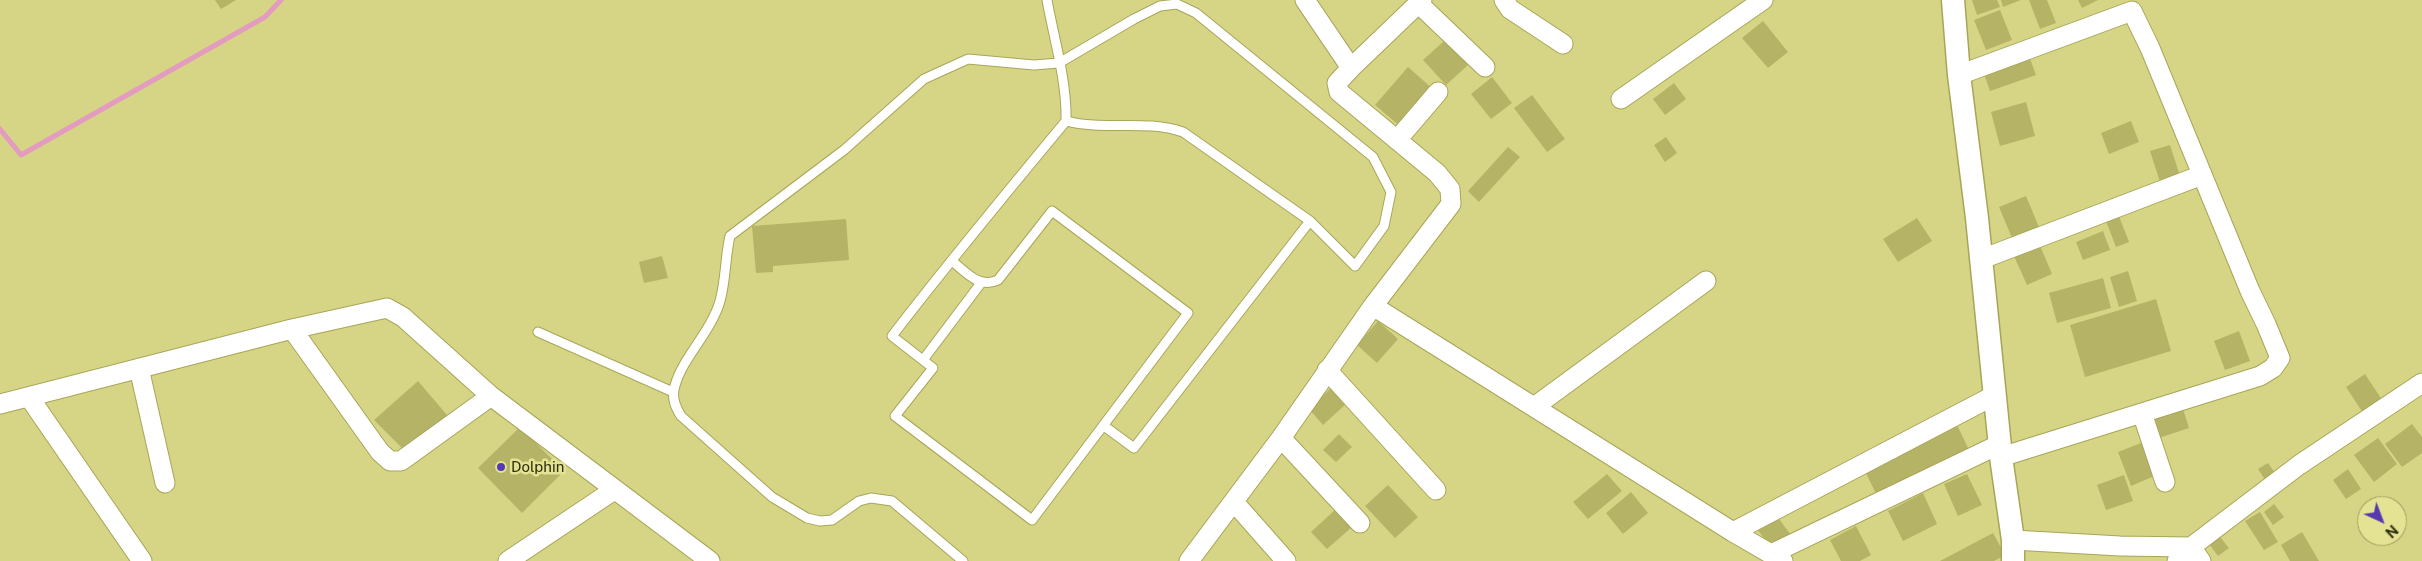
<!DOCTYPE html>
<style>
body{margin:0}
#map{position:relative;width:2422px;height:561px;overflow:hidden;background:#d6d586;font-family:"Public Sans",sans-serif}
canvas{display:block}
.north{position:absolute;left:2357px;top:496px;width:50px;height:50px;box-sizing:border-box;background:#e3e393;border:1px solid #9b9b5d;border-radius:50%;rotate:137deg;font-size:14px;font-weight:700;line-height:20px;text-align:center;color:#2f2e0d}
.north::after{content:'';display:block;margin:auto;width:18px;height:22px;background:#573ab2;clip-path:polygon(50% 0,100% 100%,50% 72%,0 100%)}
</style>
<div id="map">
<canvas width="2422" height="561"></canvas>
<div class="north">N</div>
</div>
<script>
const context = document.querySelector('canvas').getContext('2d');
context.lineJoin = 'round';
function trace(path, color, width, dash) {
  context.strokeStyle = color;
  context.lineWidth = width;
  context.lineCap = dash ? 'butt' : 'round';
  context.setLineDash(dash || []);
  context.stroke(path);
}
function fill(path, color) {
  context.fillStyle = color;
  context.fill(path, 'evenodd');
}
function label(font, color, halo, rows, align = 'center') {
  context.font = font + ' "Public Sans",sans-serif';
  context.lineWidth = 5;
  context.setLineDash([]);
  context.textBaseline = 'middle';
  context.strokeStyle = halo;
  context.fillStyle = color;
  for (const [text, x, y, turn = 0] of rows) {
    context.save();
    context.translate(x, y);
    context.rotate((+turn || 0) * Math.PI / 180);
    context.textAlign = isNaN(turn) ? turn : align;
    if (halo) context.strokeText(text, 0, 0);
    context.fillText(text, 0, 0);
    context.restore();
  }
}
trace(new Path2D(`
 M0,129l21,26 244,-138 16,-17`), '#e39bbf', 5);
fill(new Path2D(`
 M215,0h21l-15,9z
 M1972,0h25l3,7 -23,8z
 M2001,0h20l-18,7z
 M2029,0h18l9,23 -16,6z
 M2078,0h20l-16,8z
 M2000,10l12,30 -26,10 -12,-30z
 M1763,21l25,31 -20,16 -26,-30z
 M1445,40l23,25 -22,20 -23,-25z
 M2029,56l7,19 -46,16 -7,-20z
 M1408,67l25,22 -32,38 -26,-22z
 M1492,77l20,26 -21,16 -20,-25z
 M1674,83l12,16 -21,16 -12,-16z
 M1532,95l33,44 -18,13 -33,-44z
 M2026,102l9,34 -35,10 -9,-34z
 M2131,121l8,21 -30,12 -8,-21z
 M1666,137l11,16 -12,9 -11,-17z
 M2170,145l10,31 -20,6 -10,-31z
 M1508,147l12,10 -41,45 -11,-11z
 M2026,196l13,31 -27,11 -13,-31z
 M2117,211l12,31 -13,5 -12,-31z
 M1917,218l15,23 -34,21 -15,-23z
 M846,219l3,41 -76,6v6l-17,1 -4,-47z
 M2103,231l7,19 -27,10 -7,-18z
 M2039,243l13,31 -25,11 -14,-31z
 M662,256l6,22 -24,5 -5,-21z
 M2128,271l9,30 -18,6 -9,-30z
 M2103,278l8,30 -54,15 -8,-30z
 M2156,299l15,52 -86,26 -15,-52z
 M1378,321l20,18 -21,24 -20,-18z
 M2239,331l11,30 -25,9 -11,-29z
 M2365,374l21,32 -19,13 -21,-32z
 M418,381l29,34 -43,35 -30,-30z
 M1331,388l15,16 -23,21 -14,-16z
 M2182,406l7,22 -30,10 -7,-22z
 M2412,424l10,13v16l-20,14 -17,-23z
 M1957,425l13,27 -92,46 -13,-27z
 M520,427l44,44 -42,42 -44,-45z
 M1339,434l13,13 -16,15 -13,-12z
 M2378,438l19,26 -23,18 -20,-27z
 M2146,441l13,33 -28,12 -13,-34z
 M2268,463l9,13 -10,7 -9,-14z
 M2348,469l13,20 -15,10 -13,-19z
 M1607,474l15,17 -34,28 -15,-17z
 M1967,474l15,31 -24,11 -14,-32z
 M2124,475l9,26 -27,9 -9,-25z
 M1388,485l30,32 -23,21 -30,-32z
 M1631,492l17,21 -25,21 -17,-21z
 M1923,493l14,31 -34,17 -15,-30z
 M2274,504l10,13 -11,8 -9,-13z
 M1336,509l16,18 -25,22 -16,-17z
 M2260,512l18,30 -14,8 -19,-29z
 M1776,515l15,20 -19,14 -15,-20z
 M1856,526l15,29 -11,6h-19l-11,-21z
 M2302,532l17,29h-29l-9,-16z
 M1993,533l12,22 -11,6h-54z
 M2220,537l9,11 -11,8 -8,-11z`), '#b5b466');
const service = new Path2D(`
 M952,261c14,11 27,28 46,19l54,-69 136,102 -156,207 -137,-104 38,-48 -41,-32c56,-73 115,-144 174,-215
 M538,332l135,60
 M923,360l58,-77
 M1104,426l30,22 176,-227
 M963,561l-71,-60 -21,-3 -12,3 -27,19 -12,1 -13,-3 -35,-21 -91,-81c-5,-8 -9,-16 -7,-26 5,-29 37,-57 46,-89 6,-21 5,-44 10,-65l114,-86 80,-71 44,-20 66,6 25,-2 75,-44 26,-13 17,-2 19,9 177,144 18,35 -7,34 -29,40 -45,-45 -127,-89c-38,-13 -78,-1 -117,-11 1,-40 -12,-82 -19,-121`);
const minor = new Path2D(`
 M1504,0l6,9 53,35
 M1418,3l67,64
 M1351,68l71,-68
 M1959,75l173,-64 18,37 100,243 16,33 14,34 -7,10 -13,8 -259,81
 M1621,99l142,-99
 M1397,140l41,-48
 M1982,259l220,-84
 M1373,306l360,226 50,29
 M292,329l88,123 10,9h11l90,-65
 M139,368l26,115
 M1327,370l109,120
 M29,397l113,164
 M0,404l292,-75 95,-21 16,9 88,79 219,165
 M1534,407l172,-126
 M2142,413l23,69
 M1281,438l79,85
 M1234,502l52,59
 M1733,532l262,-137
 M2013,540l107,6 71,1 10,14
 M1771,554l229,-110
 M508,561l106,-71
 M1189,561l92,-123 92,-132 78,-102 -1,-15 -13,-16 -98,-81 -2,-9 14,-15 -46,-68
 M2177,561l14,-14 108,-82 123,-82`);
const tertiary = new Path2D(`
 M1953,0l6,75 18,143 24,239 12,83v21`);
trace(service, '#a7a658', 11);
trace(minor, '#a7a658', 21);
trace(tertiary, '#a7a658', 25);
trace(service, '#fff', 9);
trace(minor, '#fff', 19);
trace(tertiary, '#fff', 22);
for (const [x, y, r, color] of [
 [501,467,5,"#573ab2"]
]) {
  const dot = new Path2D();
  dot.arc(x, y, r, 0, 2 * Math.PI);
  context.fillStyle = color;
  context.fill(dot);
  trace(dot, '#e3e393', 2);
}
label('15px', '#2f2e0d', '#e3e393', [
 ["Dolphin",511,467]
], 'left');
</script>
